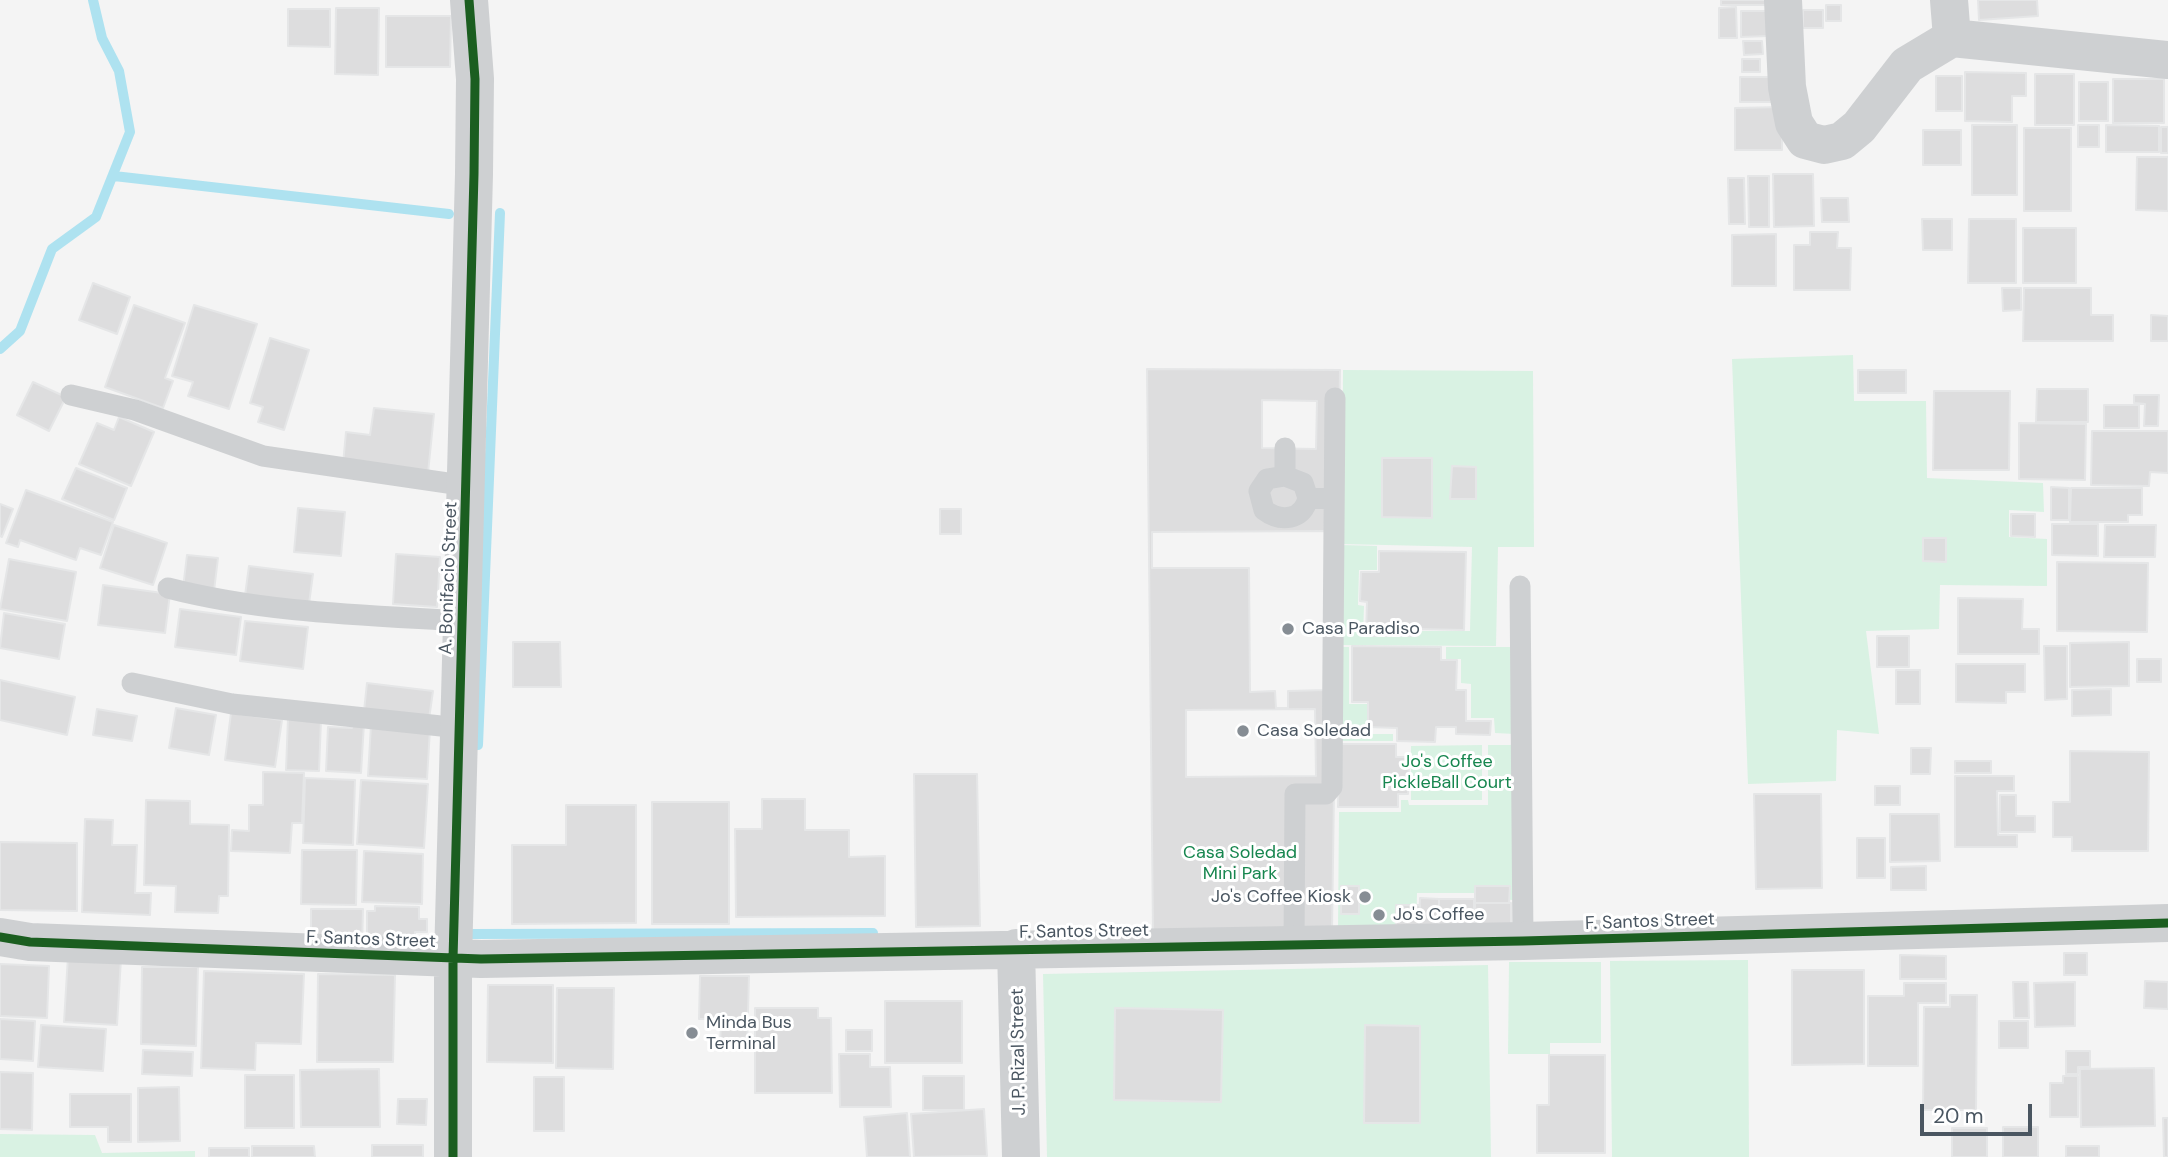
<!DOCTYPE html>
<style>
body{margin:0}
#map{position:relative;width:2168px;height:1157px;overflow:hidden;background:#f4f4f4;font-family:"DM Sans",sans-serif}
canvas{display:block}
.scale{position:absolute;left:1920px;top:1104px;width:112px;height:32px;box-sizing:border-box;border:4px solid #4a5661;border-top:0;padding-left:9px;font-size:21px;line-height:24px;white-space:nowrap;color:#4a5661;-webkit-text-stroke:5px #fff;paint-order:stroke}
</style>
<div id="map">
<canvas width="2168" height="1157"></canvas>
<div class="scale">20 m</div>
</div>
<script>
const context = document.querySelector('canvas').getContext('2d');
context.lineJoin = 'round';
function fill(path, color) {
  context.fillStyle = color;
  context.fill(path, 'evenodd');
}
function trace(path, color, width, dash) {
  context.strokeStyle = color;
  context.lineWidth = width;
  context.lineCap = dash ? 'butt' : 'round';
  context.setLineDash(dash || []);
  context.stroke(path);
}
function label(font, color, halo, rows, align = 'center') {
  context.font = font + ' "DM Sans",sans-serif';
  context.lineWidth = 6;
  context.setLineDash([]);
  context.textBaseline = 'middle';
  context.strokeStyle = halo;
  context.fillStyle = color;
  for (const [text, x, y, turn = 0] of rows) {
    context.save();
    context.translate(x, y);
    context.rotate((+turn || 0) * Math.PI / 180);
    context.textAlign = isNaN(turn) ? turn : align;
    if (halo) context.strokeText(text, 0, 0);
    context.fillText(text, 0, 0);
    context.restore();
  }
}
fill(new Path2D(`
 M1853,355l1,46h72l1,77 116,5 1,29 -35,-2v27l38,2v47l-107,-1 -1,44 -73,2 13,103 -42,-4 -1,51 -88,3 -16,-425z
 M1343,370l190,1 1,176h-36l-2,99 -156,-1 1,-100 36,1v24h-18l-1,35 6,1 -1,30 54,1 2,-6h51l2,-84 -130,-3z
 M1340,647h9v57h18v30h26v7h-55z
 M1446,647h70l-1,87 -20,-1 -1,-15h-23v-34l-10,-1v-24h-15z
 M1482,745v55h-71v-54z
 M1488,745h25l1,155 -36,-1 -1,-6h-60l-1,37 -78,-1 1,-117h62v-12h7l1,5h79z
 M1748,960l1,197h-137l-2,-196z
 M1509,962h92v81h-51v11h-42z
 M1488,965l3,192h-444l-4,-183z
 M0,1134l95,1 7,18 93,-2v6h-195z`), '#d9f2e3');
trace(new Path2D(`
 M114,176l335,38
 M0,349l20,-18 32,-82 44,-32 34,-85 -11,-61 -17,-33 -9,-38
 M478,745l22,-532
 M470,934l403,-1`), '#aee2f0', 10);
const building = new Path2D(`
 M1721,0h50v5h-50z
 M1978,0h59l1,16 -59,4z
 M1826,5h15v16h-15z
 M1736,7l1,31h-18v-30z
 M336,8h43l-1,67 -43,-1z
 M288,9h42v38l-42,-1z
 M1803,10h20v18h-20z
 M1741,11h27v25l-27,1z
 M386,16h65l-1,51h-64z
 M1743,41h19l1,13 -19,1z
 M1742,59h18v13h-18z
 M1965,72l61,1v23h-14v26l-47,-1z
 M2035,74h39v51h-39z
 M1936,76h26v35h-26z
 M1740,77h31v25h-31z
 M2113,79h51v44h-51z
 M2079,82h29v39h-29z
 M1782,107v43h-47v-42z
 M1972,125h45v70h-45z
 M2078,125h21v22h-21z
 M2106,125l53,1v26h-53z
 M2161,127h7v26h-7z
 M2024,128h47v83h-47z
 M1923,130h38v35h-38z
 M2137,157h31v54l-32,-1z
 M1773,174h40l1,52 -40,1z
 M1748,176h21v51h-20z
 M1728,178h16l1,46h-16z
 M1821,198h27l1,24h-27z
 M1922,219h30v31h-29z
 M1969,219h47v64h-48z
 M2023,228h53v55h-53z
 M1810,232h28l-1,16h14l-1,42h-56v-45h16z
 M1776,234v52h-44v-51z
 M93,283l37,14 -13,37 -38,-14z
 M2002,288h19v22l-18,1z
 M2024,288h67v27h22v26h-90z
 M134,305l51,18 -20,55 8,3 -10,27 -58,-21z
 M194,305l63,19 -28,85 -41,-13 5,-14 -21,-6z
 M2151,315l17,1v25h-17z
 M270,338l39,12 -25,80 -26,-8 5,-15 -13,-4z
 M1147,369l193,1 -8,561h-179z
 M1858,370h48v23h-48z
 M33,382l33,15 -17,34 -32,-16z
 M2037,389h51v33h-52z
 M1934,391h76l-1,79h-76z
 M2134,395h25l-1,31h-14l1,-22 -11,-1z
 M1262,400l55,1 -1,48 -54,-1z
 M2104,405h35v23h-35z
 M374,408l60,6 -6,59 -85,-9 3,-32 24,3z
 M119,417l35,15 -23,54 -52,-22 18,-41 17,7z
 M2019,423l67,1 -1,56 -66,-1z
 M2092,431h76v42l-18,-1 -1,14 -58,-1z
 M1382,458h50v60l-50,-1z
 M1452,466l24,1v32h-26z
 M76,468l51,20 -13,32 -52,-21z
 M2051,487l18,1v32h-18z
 M2071,488h71v27h-14v7h-58z
 M26,490l87,32 -12,33 -21,-7 -4,12 -56,-20 -2,7 -12,-4z
 M0,504l13,5 -11,28 -2,-1z
 M298,508l47,4 -4,44 -47,-4z
 M940,509h21v25h-21z
 M2011,514h24v23l-24,-1z
 M2052,524h46v32l-46,-1z
 M114,525l53,18 -14,42 -53,-17z
 M2105,525h51l-1,32h-51z
 M1325,531l1,159 -38,1v17h-12l-1,-17 -25,1 -1,-124h-97v-36z
 M1923,538h23v24l-23,-1z
 M1379,551l87,1 -2,78 -47,-1v7h-51l1,-34 -7,-1 1,-29h18z
 M396,554l44,3 -3,50 -44,-3z
 M187,555l31,3 -4,33 -31,-3z
 M9,559l67,13 -9,49 -67,-12z
 M2057,562l91,1 -1,69 -90,-1z
 M249,566l64,8 -5,37 -64,-8z
 M103,585l67,9 -5,39 -67,-8z
 M1958,598l65,1 -1,30h17v25h-81z
 M180,609l61,8 -5,38 -61,-8z
 M4,613l61,11 -6,35 -59,-11z
 M245,621l63,6 -5,42 -63,-8z
 M1877,636h32v31h-32z
 M513,642h47l1,45h-48z
 M2129,642v44l-59,1v-44z
 M1352,646l89,1v13h16l-1,30h10v31h25l-1,14 -34,-1v-7h-20l-1,15 -38,-1v-13l-29,-1v-25h-16z
 M2044,646h23v53l-22,1z
 M2137,659h24v23h-24z
 M1956,664h69v28h-19v11l-50,-1z
 M1896,670h24v34h-24z
 M0,680l75,17 -8,38 -67,-15z
 M367,683l66,8 -4,28 -65,-8z
 M2111,689v26l-39,1v-26z
 M176,708l40,7 -7,40 -40,-7z
 M97,709l40,7 -5,25 -39,-6z
 M1315,709l1,67 -130,1v-67z
 M231,713l51,7 -7,47 -50,-7z
 M288,718l33,2 -2,51 -33,-1z
 M352,722l12,1 -3,50 -35,-2 2,-44 24,1z
 M371,725l59,4 -3,50 -59,-3z
 M1339,744h57v13h13l-1,37h-10v13h-60z
 M1911,748h20l-1,26h-19z
 M2070,751l79,1 -1,99h-76v-14h-19v-35h17z
 M1955,761h36v12h-36z
 M263,772l41,1 -2,50h-10l-2,30 -59,-2 1,-21 17,1v-26h14z
 M914,774h63l3,152 -64,1z
 M1955,776h59v15h-17l1,44h19v12h-62z
 M305,778l50,2 -2,65 -50,-2z
 M361,780l67,4 -4,64 -67,-4z
 M1875,786h25v19h-25z
 M1754,794h67l1,94 -66,1z
 M2000,795h16v21h19v16h-35z
 M762,799h43v31h44v27l36,-1v60l-149,1 -1,-88h27z
 M146,800l44,1v23l39,1 -1,71h-9l-1,17 -43,-1 1,-26 -32,-1z
 M652,802h77v122h-77z
 M566,805h70v118l-124,1v-79h54z
 M1890,814h49l1,47 -50,1z
 M85,819l28,1 -1,25h25l-2,48h16l-1,22 -68,-3z
 M1857,838h28v40h-28z
 M0,842l77,1v68l-77,-1z
 M302,850h55l-1,55 -55,-1z
 M364,851l59,3 -1,50 -60,-2z
 M1926,866v24h-35v-23z
 M1341,886h18v28h-18z
 M1475,886h35l-1,17h-34z
 M1420,898l19,1v27h-20z
 M1439,899h35v28l-35,-1z
 M1475,903h36v23h-36z
 M1396,905h24l-1,21h-23z
 M375,906l44,1v12h8v13h-12v14l-48,-10v-25h8z
 M311,909h52l-1,38h-51z
 M2064,953h23v22h-23z
 M1900,955l46,1v23h-46z
 M68,956l53,3 -4,66 -53,-3z
 M0,964l49,2 -2,52 -47,-2z
 M142,967h56l-2,79 -55,-2z
 M1792,970h72v94l-72,1z
 M204,971l100,3 -3,70 -45,-1 -1,27 -54,-2z
 M318,974l77,1 -2,87h-76z
 M700,976h49l-2,72h-27l1,-29h-22z
 M2145,981l23,1v27l-24,-1z
 M2013,982h15l1,36h-15z
 M2075,982v44l-40,1 -1,-44z
 M1904,983h42v20h-28v63h-50v-70h36z
 M488,985h65v78l-66,-1z
 M557,988h57l-1,81 -57,-1z
 M1950,995h27l-1,115h-53l1,-103h26z
 M885,1001h77v62h-77z
 M755,1008h63v10h13l1,75h-77z
 M1115,1008l108,2 -2,92 -107,-2z
 M0,1019l35,2 -2,40 -33,-2z
 M1999,1021h29v27h-29z
 M41,1025l65,4 -3,42 -65,-4z
 M1365,1025l55,1v97h-56z
 M846,1030h26v21h-26z
 M143,1050l50,2 -1,24 -50,-2z
 M2066,1051h24v16h-12v7h-12z
 M839,1054h31v13h20l1,40h-51z
 M1549,1055h56v98h-68v-48h12z
 M2154,1068l1,58 -74,1 -1,-58z
 M379,1069l1,58h-79l-1,-57z
 M0,1072l33,1 -1,57 -32,-1z
 M245,1075h49v53h-49z
 M923,1076h41v34h-41z
 M2063,1076h15v41h-28v-34h13z
 M534,1077h30v54h-30z
 M179,1087l1,54 -42,1v-54z
 M70,1094h61v48h-23v-15h-38z
 M398,1099h29l-1,26 -29,-1z
 M984,1109l3,47 -73,1 -3,-43z
 M907,1113l3,44h-43l-3,-40z
 M2163,1118h5v39h-4z
 M2003,1127h35v30h-35z
 M1952,1128h35v29h-35z
 M372,1145h51v12h-51z
 M252,1146h62l1,11h-63z
 M2066,1146h33v11h-33z
 M209,1148h40v9h-40z`);
fill(building, '#ddddde');
trace(building, '#e5e6e7', 2);
trace(new Path2D(`
 M71,395l64,15 128,46 205,30
 M1285,476v-28
 M1308,498c-5,23 -28,24 -44,12l-5,-19 8,-12 18,-3 18,7 5,15 26,1
 M1520,586l3,355
 M168,588c97,25 196,27 295,33
 M132,683l100,21 228,24
 M1294,945l1,-151h31l6,-7 3,-389`), '#ced0d2', 21);
trace(new Path2D(`
 M1783,0l4,87 7,36 11,17 19,5 18,-4 17,-14 48,-62 45,-27 216,22
 M1949,0l3,38
 M0,937l30,5 451,17 1042,-18 645,-18
 M1016,948l5,209
 M453,1157v-198l21,-785 1,-95 -6,-79`), '#ced0d2', 38);
trace(new Path2D(`
 M0,937l30,5 451,17 1042,-18 645,-18
 M453,1157v-198l21,-785 1,-95 -6,-79`), '#1b5e20', 9);
for (const [x, y, r, color] of [
 [1288,629,7,"#868d94"],
 [1243,731,7,"#868d94"],
 [1365,897,7,"#868d94"],
 [1379,915,7,"#868d94"],
 [692,1033,7,"#868d94"]
]) {
  const dot = new Path2D();
  dot.arc(x, y, r, 0, 2 * Math.PI);
  context.fillStyle = color;
  context.fill(dot);
  trace(dot, '#fff', 2.5);
}
label('18px', '#4a5661', '#fff', [
 ["A. Bonifacio Street",449,578,-88],
 ["F. Santos Street",1650,922,-2],
 ["F. Santos Street",1084,932,-1],
 ["F. Santos Street",371,940,2],
 ["J. P. Rizal Street",1019,1052,-91]
]);
label('18px', '#4a5661', '#fff', [
 ["Casa Paradiso",1302,629],
 ["Casa Soledad",1257,731],
 ["Jo's Coffee Kiosk",1351,897,"right"],
 ["Jo's Coffee",1393,915],
 ["Minda Bus",706,1023],
 ["Terminal",706,1044]
], 'left');
label('18px', '#17864f', '#fff', [
 ["Jo's Coffee",1447,762],
 ["PickleBall Court",1447,783],
 ["Casa Soledad",1240,853],
 ["Mini Park",1240,874]
]);
</script>
